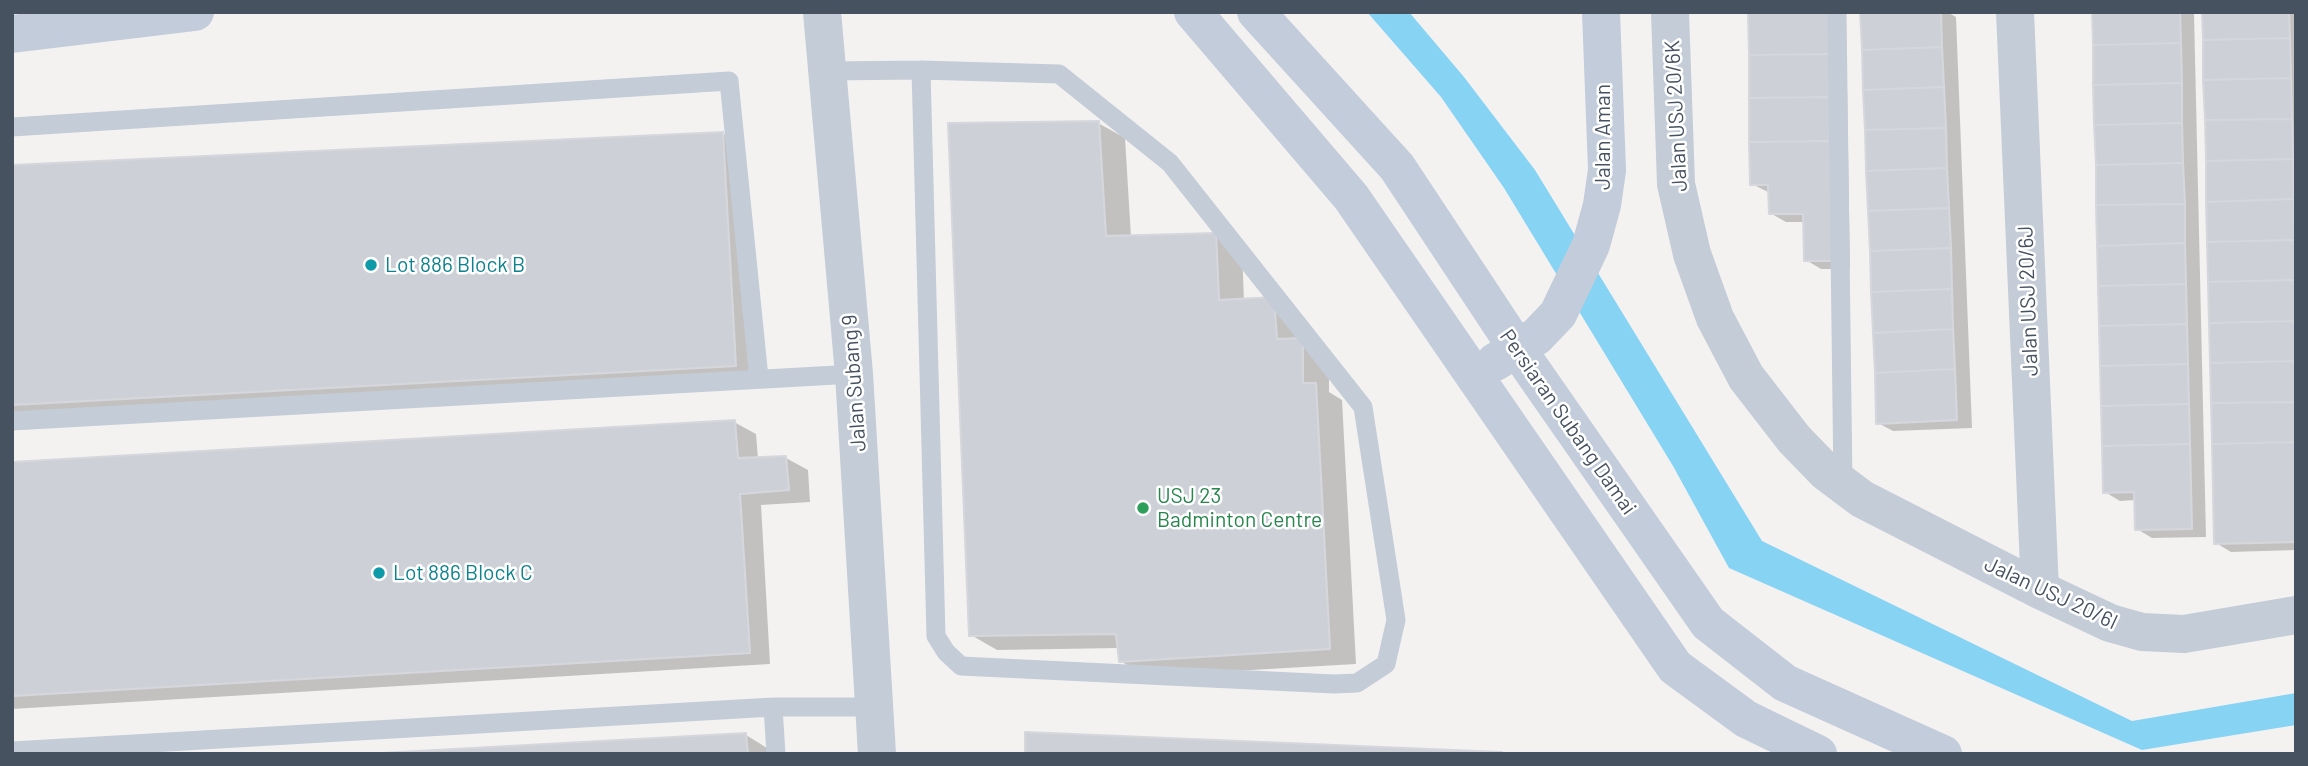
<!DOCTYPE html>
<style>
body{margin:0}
#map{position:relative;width:2308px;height:766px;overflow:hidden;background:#f4f2f1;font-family:Barlow,sans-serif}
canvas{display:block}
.frame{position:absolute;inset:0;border:14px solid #475261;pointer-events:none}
</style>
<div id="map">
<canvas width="2308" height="766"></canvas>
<div class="frame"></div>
</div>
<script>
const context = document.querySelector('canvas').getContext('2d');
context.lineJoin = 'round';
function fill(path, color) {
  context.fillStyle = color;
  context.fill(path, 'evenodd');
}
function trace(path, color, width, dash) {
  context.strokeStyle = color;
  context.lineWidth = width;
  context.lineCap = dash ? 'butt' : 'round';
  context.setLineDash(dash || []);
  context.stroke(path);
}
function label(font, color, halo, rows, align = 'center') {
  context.font = font + ' Barlow,sans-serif';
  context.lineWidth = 5;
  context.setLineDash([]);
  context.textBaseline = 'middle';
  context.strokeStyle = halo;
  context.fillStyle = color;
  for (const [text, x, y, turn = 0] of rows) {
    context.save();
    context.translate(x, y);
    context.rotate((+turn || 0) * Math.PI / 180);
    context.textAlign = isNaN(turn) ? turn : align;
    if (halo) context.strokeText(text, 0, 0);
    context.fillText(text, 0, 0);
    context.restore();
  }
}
fill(new Path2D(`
 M1367,12h42l55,65 71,93 227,371 370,180 164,-28v32l-154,25 -413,-182 -56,-102 -169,-278 -63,-91z`), '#87d3f4');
fill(new Path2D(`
 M1862,12h85l9,5 16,411 -79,3 -15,-8z
 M2094,12l100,1 12,524 -54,1 -15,-9 -1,-29 -16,1 -15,-9z
 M2204,12h92v538l-65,2 -15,-9z
 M1846,21l4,248h-29l-15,-9 -1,-38h-19l-16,-9v-20l-18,-9z
 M1098,123l27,15 6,99 85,-2 26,15 2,51 29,-2 56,56v37l13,8 14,264 -209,12 -27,-15 -1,-13 -122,2 -26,-15z
 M722,133l22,13 13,231 -745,41v-252z
 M734,422l22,12 2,25 28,-1 22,12 2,32 -49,3 9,159 -758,45v-245z
 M746,735l21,13 1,6h-372z`), '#0003');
const building = new Path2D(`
 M1748,12h84l1,42 -84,1z
 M1860,12h81l1,35 -80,3z
 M2092,12h88l1,31 -88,2z
 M2202,12h87l1,26 -87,2z
 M2290,38l1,40 -88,2v-40z
 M2181,43l1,40 -89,2v-40z
 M1942,47l2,40 -81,3 -1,-40z
 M1833,54v43l-84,1v-43z
 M2291,78l1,41 -87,1 -2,-40z
 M2182,83v40l-88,2 -1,-40z
 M1944,87l2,41 -81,2 -2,-40z
 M1833,97l1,44 -85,1v-44z
 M2292,119l1,40 -87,2 -1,-41z
 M1099,121l7,115 110,-3 3,67 55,-3 3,42 26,-1v45h13l14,266 -211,13 -3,-28 -147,2 -21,-513z
 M2182,123l1,40 -87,2 -2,-40z
 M1946,128l1,40 -81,3 -1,-41z
 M723,132l13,234 -724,39v-240z
 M1834,141l1,120h-31l-1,-47h-34l-1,-29h-18l-1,-43z
 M2293,159l1,40 -88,3v-41z
 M2183,163l2,41 -89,1v-40z
 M1947,168l2,40 -81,3 -2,-40z
 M2294,199l1,41 -88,2 -1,-40z
 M2185,204v39l-88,3 -1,-41z
 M1949,208l2,40 -81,3 -2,-40z
 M2295,240l1,40 -88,2 -1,-40z
 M2185,243l1,41 -88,2 -1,-40z
 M1951,248l1,41 -81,3 -1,-41z
 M2296,280v41l-87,2 -1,-41z
 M2186,284l1,40 -88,2 -1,-40z
 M1952,289l1,40 -80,4 -2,-41z
 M2296,321v40l-86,2 -1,-40z
 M2187,324l1,40 -88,2 -1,-40z
 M1953,329l2,40 -80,4 -2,-40z
 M2296,361v41l-85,1 -1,-40z
 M2188,364l1,40 -88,2 -1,-40z
 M1955,369l2,51 -81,4 -1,-51z
 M2296,402v40l-84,2 -1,-41z
 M2189,404l1,40 -88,2 -1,-40z
 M735,420l3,38 48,-2 3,34 -49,4 10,159 -738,43v-234z
 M2296,442v100l-82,2 -2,-100z
 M2190,444l2,85 -57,1 -1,-38 -31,1 -1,-47z
 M1025,732l477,20 3,2h-480z
 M746,733l2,21h-385z`);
fill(building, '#cdd0d7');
trace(building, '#d5d7dd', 2);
trace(new Path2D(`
 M1837,12l6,473
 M827,71l94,-1 138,4 111,89 193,244 33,213 -10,44 -29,19 -23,1 -373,-18 -15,-14 -10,-16 -15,-566
 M12,127l717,-46 30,297
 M12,421l842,-47
 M773,707l3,47
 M12,751l761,-44h101`), '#c4ccd7', 19);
trace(new Path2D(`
 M822,12l32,362 23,380
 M1670,12l6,172 16,70 23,64 31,59 48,62 32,33 36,27 178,91 70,33 32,9 42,2 112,-19
 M2015,12l25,578`), '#c4ccd7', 38);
trace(new Path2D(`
 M1193,12l158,185 324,470 71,52 72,35
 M1256,12l141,155 121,183 190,273 77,60 158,71
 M12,34l183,-22
 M1495,362l42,-26 21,-22 33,-69 11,-40 5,-35 -6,-158`), '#c3ccdb', 38);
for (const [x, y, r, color] of [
 [371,265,7,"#0f9aa8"],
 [1143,508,7,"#2e9e5b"],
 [379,573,7,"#0f9aa8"]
]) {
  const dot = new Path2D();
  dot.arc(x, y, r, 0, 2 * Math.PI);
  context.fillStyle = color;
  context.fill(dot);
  trace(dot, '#fff', 2.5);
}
label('21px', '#475261', '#fff', [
 ["Jalan USJ 20/6K",1676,116,-93],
 ["Jalan Aman",1603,137,-90],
 ["Jalan USJ 20/6J",2028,301,-92],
 ["Jalan Subang 9",854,383,-94],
 ["Persiaran Subang Damai",1568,422,55],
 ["Jalan USJ 20/6I",2051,593,25]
]);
label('21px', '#0d838f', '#fff', [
 ["Lot 886 Block B",385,265],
 ["Lot 886 Block C",393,573]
], 'left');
label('21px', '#27864d', '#fff', [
 ["USJ 23",1157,496],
 ["Badminton Centre",1157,520]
], 'left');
</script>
